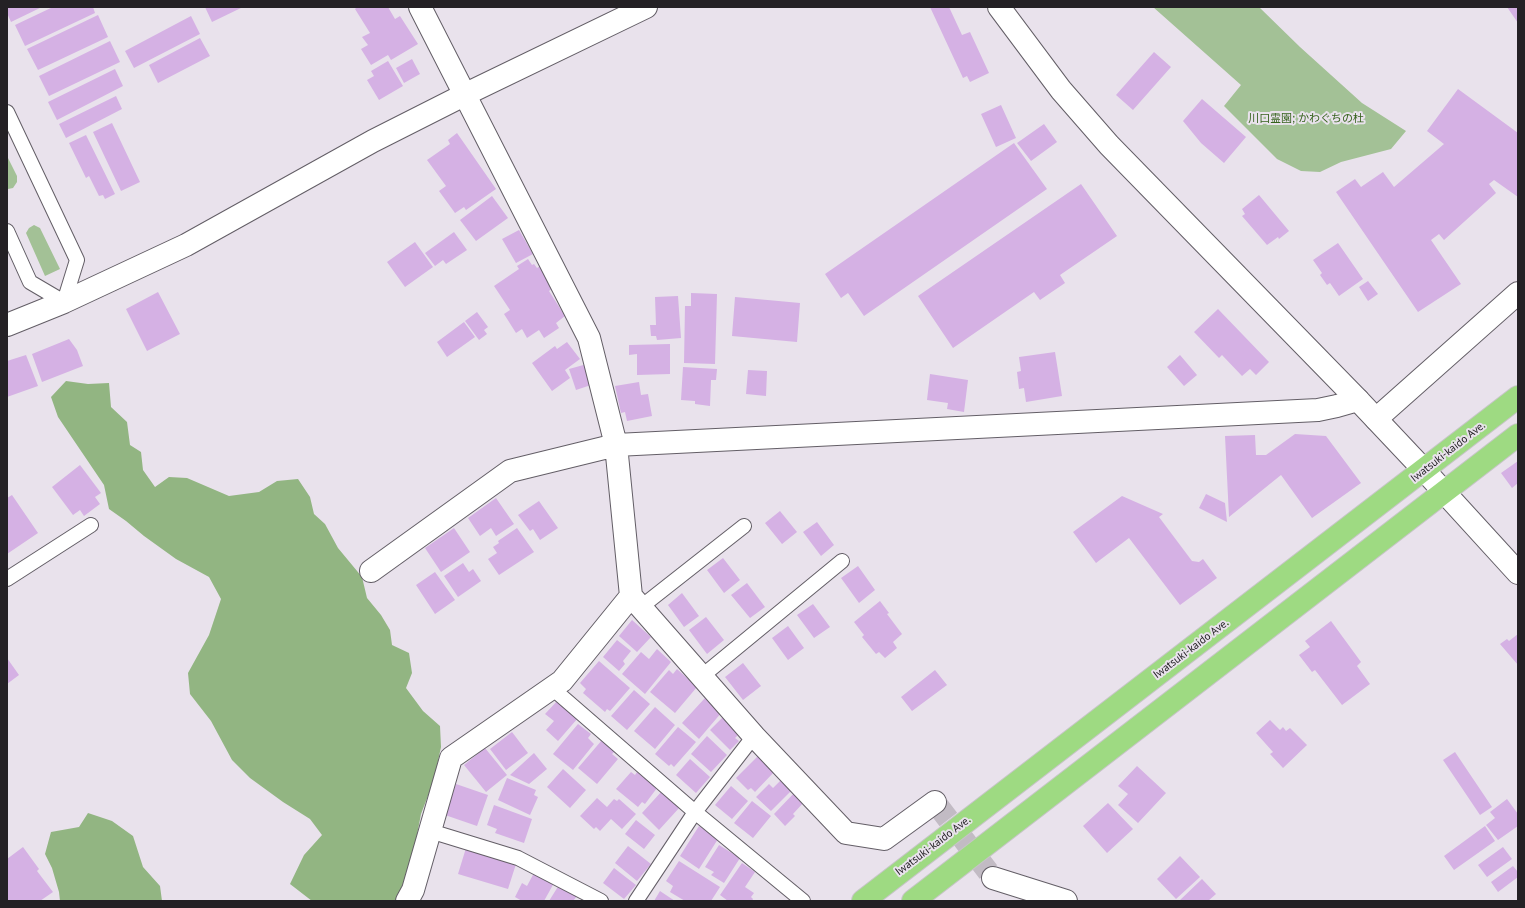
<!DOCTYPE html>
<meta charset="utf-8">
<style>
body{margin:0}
#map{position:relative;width:1525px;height:908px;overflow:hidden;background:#e9e2ec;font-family:"PT Sans",sans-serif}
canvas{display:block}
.frame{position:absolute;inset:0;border:8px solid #242125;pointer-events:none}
</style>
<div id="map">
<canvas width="1525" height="908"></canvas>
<div class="frame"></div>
</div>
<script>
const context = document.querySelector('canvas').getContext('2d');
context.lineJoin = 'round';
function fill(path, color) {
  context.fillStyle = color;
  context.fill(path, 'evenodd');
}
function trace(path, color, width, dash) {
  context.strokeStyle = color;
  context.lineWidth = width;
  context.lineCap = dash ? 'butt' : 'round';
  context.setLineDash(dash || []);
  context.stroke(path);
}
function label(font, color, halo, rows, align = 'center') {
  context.font = font + ' "PT Sans","Noto Sans JP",sans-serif';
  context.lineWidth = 4;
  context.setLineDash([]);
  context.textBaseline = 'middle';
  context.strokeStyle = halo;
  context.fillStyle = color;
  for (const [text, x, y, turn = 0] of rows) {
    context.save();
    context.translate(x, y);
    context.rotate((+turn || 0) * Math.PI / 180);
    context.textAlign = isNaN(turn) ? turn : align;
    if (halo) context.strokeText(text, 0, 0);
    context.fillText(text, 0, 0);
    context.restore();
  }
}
fill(new Path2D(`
 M1153,7h106l41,40 62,56 44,28 -15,18 -50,13 -21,10 -19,-1 -24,-12 -53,-53 17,-21z
 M7,156l10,20v6l-4,6 -5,1z
 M34,225l6,3 20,41 -15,7 -19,-43 3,-5z`), '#a3c196');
fill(new Path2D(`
 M66,381l22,3 21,-1 2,24 16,15 3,23 11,7 2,18 12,17 14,-10 18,1 42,18 30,-4 18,-11 21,-2 12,18 4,17 11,10 13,24 24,29 5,21 14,17 9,15 2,15 17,8 3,20 -6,15 17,23 17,15 1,21 -7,33 -13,34 -9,47 -16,40h-84l-22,-17 14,-29 18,-20 -12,-16 -27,-17 -33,-24 -18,-18 -21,-39 -21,-27 -2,-21 21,-38 12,-36 -12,-22 -33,-18 -32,-23 -18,-15 -17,-12 -5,-24 -46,-68 -7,-20z
 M88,813l24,8 21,15 10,31 17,19 2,15h-102l-1,-9 -7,-24 -7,-14 6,-22 28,-5z`), '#92b582');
fill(new Path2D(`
 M7,7h35l-31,15 -4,-9z
 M53,7h40l2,6 -70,33 -10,-21z
 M205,7h38l-31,15z
 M357,7h31l7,12 5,-3 18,28 -27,16 -3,-5 -17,10 -10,-16 7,-4 -6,-8 8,-4 -15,-24z
 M930,7h19l13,28 8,-3 19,41 -19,9 -3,-6 -4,2z
 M1507,7h11v16z
 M98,15l10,22 -70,33 -11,-21z
 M191,16l9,18 -66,34 -9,-17z
 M200,38l10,18 -52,27 -9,-18z
 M110,41l10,21 -71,34 -10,-20z
 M1154,52l17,15 -38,43 -17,-15z
 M412,59l8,15 -16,9 -8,-15z
 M388,61l15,25 -24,14 -12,-20 7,-4 -3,-5z
 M115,69l8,17 -66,34 -9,-18z
 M1458,89l60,44v64l-24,-17 -5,4 7,9 -52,47 -5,-6 -8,6 30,44 -43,28 -82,-120 19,-13 6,8 22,-15 11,15 50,-43 -17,-13z
 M116,96l6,13 -56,29 -7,-14z
 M1202,99l44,38 -22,26 -23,-20 -18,-22z
 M1001,105l15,33 -20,9 -15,-33z
 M112,123l28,59 -19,9 -28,-59z
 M1044,124l13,18 -26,19 -14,-18z
 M457,133l39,56 -30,21 -2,-3 -9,6 -16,-22 7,-5 -19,-26 23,-16 -2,-4z
 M86,135l29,59 -10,5 -2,-4 -4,1 -10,-20 -3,2 -17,-35z
 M1014,143l33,46 -183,127 -16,-23 -7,5 -16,-24z
 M1081,184l36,52 -57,39 5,8 -25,17 -6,-8 -81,56 -35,-52z
 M1259,195l30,36 -10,8 -1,-2 -11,8 -25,-29 3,-2 -3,-5z
 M492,196l16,22 -32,23 -16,-21z
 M519,230l14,24 -17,9 -14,-24z
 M454,232l13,18 -21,14 -3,-4 -8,6 -10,-13z
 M415,242l18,25 -28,20 -18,-25z
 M1338,243l25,36 -24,17 -9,-13 -3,2 -7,-10 2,-2 -9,-13z
 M528,259l4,6 2,-1 3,4 5,-3 13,21 -6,5 16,25 -9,7 3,5 -15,10 -5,-8 -12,8 -5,-9 -6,4 -12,-19 6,-4 -16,-24 25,-17 -2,-3z
 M1368,281l10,13 -10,7 -9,-14z
 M158,292l22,42 -33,17 -21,-42z
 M691,293l26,1 -2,70 -31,-1 1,-57h6z
 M678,296l3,42 -24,2 -1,-4h-5l-1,-11h6l-1,-28z
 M735,297l65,6 -3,39 -65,-6z
 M1218,309l51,53 -13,13 -6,-6 -8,7 -20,-21 -3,3 -25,-26z
 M477,312l11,15 -4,3 3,4 -8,6 -14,-19z
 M464,322l11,15 -28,20 -10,-15z
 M69,339l8,11 6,16 -41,16 -10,-28z
 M567,342l13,17 -15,11 5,8 -18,13 -20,-28 23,-17 2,3z
 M670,344v30l-33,1v-21l-8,1v-10z
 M1055,352l7,44 -36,6 -2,-14 -5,1 -2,-17 4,-1 -2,-14z
 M26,355l12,31 -31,11v-36z
 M1180,355l17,20 -13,11 -17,-19z
 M587,364l7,20 -18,6 -7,-21z
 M683,367l34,2 -1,11h-5l-1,26 -15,-2v-3l-14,-1z
 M748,370l19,1 -1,25 -20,-2z
 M930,374l38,6 -4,32 -17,-3 1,-6 -21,-3z
 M639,382l2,13 7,-1 4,22 -25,5 -2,-9 -4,1 -6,-27z
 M1295,434l31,2 35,47 -49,35 -31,-43 -52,42 -4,-81 30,-1 1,20h10z
 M1518,461v22l-6,5 -11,-15z
 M80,465l21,28 -6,4 5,7 -16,12 -4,-6 -7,5 -21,-28z
 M1206,494l19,9 2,19 -28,-14z
 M12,495l26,38 -31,21v-56z
 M1122,496l41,18 -4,3 33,44 7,1 4,-3 14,19 -37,27 -51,-67 -33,25 -23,-31z
 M496,498l18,26 -18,12 -5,-8 -11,8 -12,-18z
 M539,501l19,27 -18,12 -7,-11 -3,2 -12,-16z
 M780,511l17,21 -15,12 -17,-21z
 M817,522l17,23 -13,11 -18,-24z
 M454,528l16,24 -29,20 -16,-24z
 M517,528l17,24 -35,23 -11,-16 9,-6 -4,-6 6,-4 -1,-2z
 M723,558l17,22 -16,13 -17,-23z
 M463,563l6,9 4,-3 8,12 -23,16 -14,-21z
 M858,566l17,24 -16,13 -18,-25z
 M435,572l20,28 -20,14 -19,-29z
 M747,583l18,24 -15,11 -19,-23z
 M682,593l17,23 -15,11 -16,-22z
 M880,601l9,12 -2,1 15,20 -9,8 4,6 -12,10 -6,-6 -3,2 -14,-17 2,-2 -10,-13z
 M813,604l17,23 -16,11 -17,-23z
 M706,617l18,23 -17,14 -18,-24z
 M632,620l19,17 -14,15 -18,-16z
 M1331,621l30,41 -4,4 13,18 -28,21 -27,-35 -3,2 -13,-17 11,-8 -5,-6z
 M788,626l16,22 -16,12 -16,-22z
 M1518,634v31l-18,-21 7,-5 2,2z
 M617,640l14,11 -8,10 2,3 -6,7 -16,-14z
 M657,649l14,13 -26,32 -23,-20 19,-22 8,7z
 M7,658l12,17 -12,9z
 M599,661l31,27 -20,23 -3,-2 -2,3 -22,-19 3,-4 -6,-6z
 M743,663l18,23 -18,14 -18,-23z
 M677,669l20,18 -22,26 -25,-21 19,-22 4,4z
 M935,670l12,15 -35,26 -11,-14z
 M634,690l16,14 -23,26 -16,-14z
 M705,698l17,14 -23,27 -17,-16z
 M558,700l20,18 -20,23 -12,-11 8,-9 -9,-7z
 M655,707l20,18 -20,24 -21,-18z
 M725,715l17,16 -7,7 4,3 -9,9 -20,-20z
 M1270,720l10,10 3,-3 3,4 4,-3 17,17 -24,23 -13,-14 3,-2 -17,-19z
 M578,724l13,10 -3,4 6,6 -21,26 -20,-16z
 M678,727l18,15 -22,25 -3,-3 -2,2 -14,-12z
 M512,732l16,21 -22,17 -16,-21z
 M707,736l20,19 -16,17 -20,-18z
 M602,740l13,11 -3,3 6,5 -21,25 -19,-16z
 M485,748l22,27 -21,17 -22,-27z
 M1455,752l37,55 -12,8 -37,-55z
 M534,753l13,16 -18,15 -19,-9z
 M759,755l16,16 -20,21 -4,-4 -3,2 -12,-12z
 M690,759l20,18 -14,16 -20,-18z
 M1137,766l29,27 -28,30 -20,-18 10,-11 -10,-8z
 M563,769l23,21 -16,18 -23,-21z
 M631,772l4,3 2,-3 20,16 -12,16 -3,-2 -4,5 -22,-18z
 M507,778l29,12 -2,5 4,2 -8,18 -32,-15z
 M783,778l11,10 -23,23 -15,-14 13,-13 4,4z
 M456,784l32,11 -11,31 -32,-11z
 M731,786l17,15 -16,18 -17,-14z
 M662,791l18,16 -21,23 -17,-17z
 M796,791l8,11 -11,12 2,2 -10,10 -11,-12z
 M597,798l10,9 7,-8 3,2 2,-2 17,15 -14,15 -11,-10 -11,12 -4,-4 -2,2 -14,-13z
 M1507,799l11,15v12l-20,14 -12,-15 9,-7 -5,-6z
 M752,801l19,15 -18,22 -19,-15z
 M1108,803l25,26 -26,24 -24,-27z
 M494,805l38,14 -8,24 -29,-10 2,-4 -10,-4z
 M636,820l19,15 -11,14 -19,-15z
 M699,826l19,13 -19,30 -19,-13z
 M1485,826l10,15 -41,29 -10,-14z
 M719,845l21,13 -16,25 -13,-8 3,-3 -9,-5z
 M628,846l23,18 -14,17 -22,-18z
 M23,847l16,22 -2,2 16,21 -13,9h-33v-42z
 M1503,847l9,12 -25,18 -9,-12z
 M466,848l50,16 -8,25 -50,-15z
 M1180,856l20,21 -24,22 -19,-20z
 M679,861l41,26 -9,14h-26l-15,-9 3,-6 -7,-5z
 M742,863l13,9 -10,15 9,6 -3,4 2,2 -1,2h-24l-8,-6z
 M1513,866l5,6v5l-20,15 -7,-10z
 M614,868l22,17 -12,14 -21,-16z
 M534,873l20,10 -10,18h-22l-7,-4 7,-14 5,3z
 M1202,879l14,15 -8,7h-29z
 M559,885l18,11 -4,5h-24z
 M660,891l15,10h-21z`), '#d5b1e4');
trace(new Path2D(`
 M935,802l58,76`), '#c2bbc4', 22, [22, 11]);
const lane = new Path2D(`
 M7,112l70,148 -13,42 -34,-20 -23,-51
 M7,579l84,-54
 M641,607l103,-81
 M701,677l141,-116
 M552,688l143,124 108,89
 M430,831l88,27 83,43
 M636,901l59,-89 59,-76`);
const street = new Path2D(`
 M1376,419l142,-126
 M371,571l139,-100 106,-26 702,-35 19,-4 21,-6
 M631,596l123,140 92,97 38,6 51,-37
 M993,878l73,23
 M407,901l6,-11 38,-132 111,-77 69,-85 -15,-151 -27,-107 -169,-331`);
const secondary = new Path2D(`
 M999,7l62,83 48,55 249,255 66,70 94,103
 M7,325l57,-23 122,-57 187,-104 93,-47 180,-87`);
const highway = new Path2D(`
 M863,901l655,-504
 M913,901l605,-466`);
trace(lane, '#635e66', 16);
trace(street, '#635e66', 24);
trace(secondary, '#635e66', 24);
trace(highway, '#c6c5c6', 24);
trace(lane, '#fff', 14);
trace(street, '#fff', 22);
trace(secondary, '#fff', 22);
trace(highway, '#9eda82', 22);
label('11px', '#36631d', '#e9e2ec', [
 ["川口霊園; かわぐちの杜",1306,119]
]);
label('11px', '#242125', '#e9e2ec', [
 ["Iwatsuki-kaido Ave.",1448,452,-38],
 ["Iwatsuki-kaido Ave.",1191,649,-37],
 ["Iwatsuki-kaido Ave.",933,846,-37]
]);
</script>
